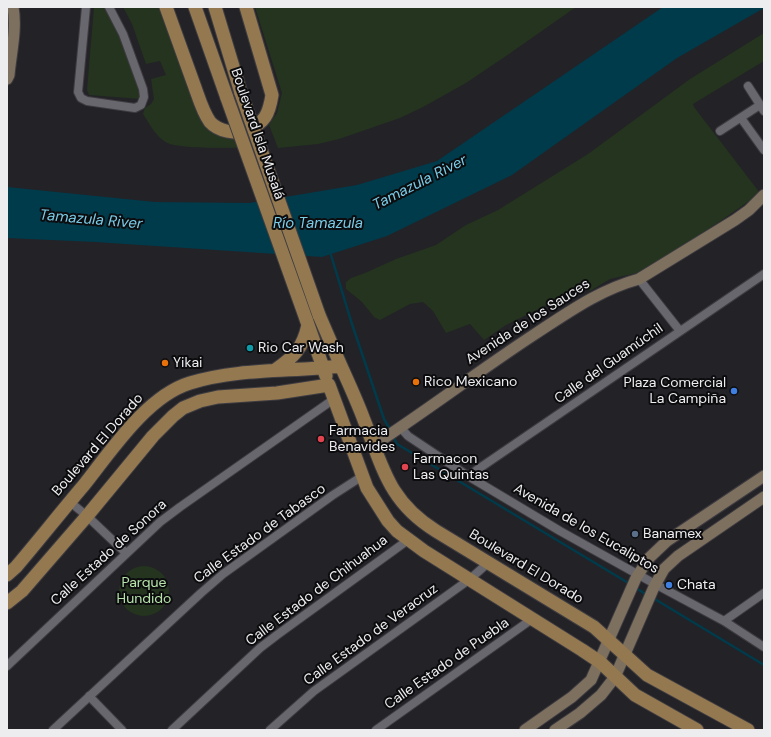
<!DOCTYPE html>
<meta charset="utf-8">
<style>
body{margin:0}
#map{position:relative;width:771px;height:737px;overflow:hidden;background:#232227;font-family:"DM Sans",sans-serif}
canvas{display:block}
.frame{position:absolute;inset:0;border:8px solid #edecef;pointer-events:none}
</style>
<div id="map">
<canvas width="771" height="737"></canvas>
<div class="frame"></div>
</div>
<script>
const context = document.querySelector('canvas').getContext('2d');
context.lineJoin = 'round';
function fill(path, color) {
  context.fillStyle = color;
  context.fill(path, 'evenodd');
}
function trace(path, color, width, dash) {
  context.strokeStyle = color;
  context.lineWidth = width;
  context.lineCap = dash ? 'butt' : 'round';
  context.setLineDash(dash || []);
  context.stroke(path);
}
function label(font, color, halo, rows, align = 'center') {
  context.font = font + ' "DM Sans",sans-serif';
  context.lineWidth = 4;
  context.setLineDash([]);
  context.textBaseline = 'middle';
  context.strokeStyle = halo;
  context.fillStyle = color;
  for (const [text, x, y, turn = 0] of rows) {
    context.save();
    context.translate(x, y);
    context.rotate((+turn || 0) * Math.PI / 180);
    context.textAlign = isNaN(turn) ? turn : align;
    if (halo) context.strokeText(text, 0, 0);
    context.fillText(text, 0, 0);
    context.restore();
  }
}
fill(new Path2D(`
 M94,7h14l32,74v18l-51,-4 -2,-5z
 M123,7h40l40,110 35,19 3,12c-16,-1 -66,2 -77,-7 -9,-6 -15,-18 -21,-27l2,-6 6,-4 3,-5 -3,-20 15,-4 -6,-14 -14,3 -14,-40z
 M255,7h321l-67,47 -43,29 -43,24 -23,11 -61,21 -21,5 -40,4 -9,-23 8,-12 5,-20z
 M764,33v28l-71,43 1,3 66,86 -2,2 -100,69 -12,7 -36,8 -20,12 -1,-3 -6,-3 -22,13 -55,27 -22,15 -14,-16 -24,9 -13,-22 -10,-9 -13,2 -30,16 -6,-3 -12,-15 -16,-13v-7l5,-4 14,-5 31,-14 40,-14 30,-20 32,-15 90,-56 102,-75z
 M119 591a25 25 0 1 1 50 0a25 25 0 1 1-50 0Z`), '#24341f');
fill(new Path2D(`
 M663,7l101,1 -87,50 -165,117 -125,61 -65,21 -227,-15 -88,-4v-51l148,15 94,1 108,-18 80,-24z`), '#003b4b');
trace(new Path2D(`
 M331,255l20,66 33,98 7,12
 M393,436l4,8 233,140
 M636,588l11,7
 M653,598l111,67`), '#003b4b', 2.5);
const street = new Path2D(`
 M86,7l-8,85 3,6 6,3 48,7 6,-3 3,-8 -1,-8 -20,-55 -14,-27
 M748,86l16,25
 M741,118l23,32
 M720,131l40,-26
 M639,279l41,52
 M400,427l8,9 60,40 92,55 95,53 69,37 40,26
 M468,476l296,-202
 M70,502l17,14 39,37
 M724,621l40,-28
 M7,666l153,-144 20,-15 154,-108
 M89,696l33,34
 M53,730l148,-137 22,-19 110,-79 28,-18
 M172,730l88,-82 17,-13 131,-95
 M270,730l44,-39 156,-112 18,-16
 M376,730l156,-111`);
const secondary = new Path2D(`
 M7,79l2,-4c2,-22 8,-46 4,-68
 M374,445c55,-36 106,-75 161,-111 34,-22 64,-44 104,-55l96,-59 14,-10 15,-15
 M525,730l47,-33 19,-17 45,-102 13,-20 18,-17 97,-65
 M555,730l25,-17 21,-18 14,-18 39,-90 10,-18 14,-13 86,-59`);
const primary = new Path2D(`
 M166,7c9,25 18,50 27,75 5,13 9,29 17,40 8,9 26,13 37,8 18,-7 22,-16 25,-35l-26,-88
 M195,7l32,91
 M215,7l26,86
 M319,315l22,51
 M306,319l20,57
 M275,370c19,-13 28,-22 33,-45
 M7,575l9,-8c23,-27 45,-55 68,-82 27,-34 63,-89 106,-102 49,-15 101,-11 151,-17 8,18 16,35 23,54 19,48 25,82 72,111l158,96 53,48 101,55
 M7,603l15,-12 65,-75 66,-80 20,-20 10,-8 17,-7 18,-4 59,-4 52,-8 38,103 21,33 9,10 27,20 158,99 18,12 35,33 62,35`);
trace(street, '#3e3c41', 10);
trace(secondary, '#3e3c41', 13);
trace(primary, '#3e3c41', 15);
trace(street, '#68676d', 8);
trace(secondary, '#7e705f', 11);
trace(primary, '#937850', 13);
const primaryBridge = new Path2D(`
 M241,93l78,222
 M227,98l79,221`);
trace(primaryBridge, '#3e3c41', 15, []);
trace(primaryBridge, '#937850', 13);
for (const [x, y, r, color] of [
 [250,348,4,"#0f9aa8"],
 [165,363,4,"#e8710a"],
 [416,382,4,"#e8710a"],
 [734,391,4,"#3f7fe0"],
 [321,439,4,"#e0444e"],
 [405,467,4,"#e0444e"],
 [635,534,4,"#5c6f8a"],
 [669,585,4,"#3f7fe0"]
]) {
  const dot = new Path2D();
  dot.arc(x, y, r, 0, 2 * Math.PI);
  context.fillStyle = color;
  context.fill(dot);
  trace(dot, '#0c0c0e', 1.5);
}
label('14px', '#edecef', '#0c0c0e', [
 ["Boulevard Isla Musalá",257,134,71],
 ["Avenida de los Sauces",528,322,-33],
 ["Calle del Guamúchil",609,364,-35],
 ["Boulevard El Dorado",98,445,-49],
 ["Avenida de los Eucaliptos",586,529,30],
 ["Calle Estado de Tabasco",260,534,-36],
 ["Calle Estado de Sonora",109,553,-42],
 ["Boulevard El Dorado",526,567,31],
 ["Calle Estado de Chihuahua",317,591,-37],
 ["Calle Estado de Veracruz",371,635,-36],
 ["Calle Estado de Puebla",447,664,-35]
]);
label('14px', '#edecef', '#0c0c0e', [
 ["Rio Car Wash",258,348],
 ["Yikai",173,363],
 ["Rico Mexicano",424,382],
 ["Plaza Comercial",726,383,"right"],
 ["La Campiña",726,399,"right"],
 ["Farmacia",329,431],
 ["Benavides",329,447],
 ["Farmacon",413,459],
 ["Las Quintas",413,475],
 ["Banamex",643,534],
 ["Chata",677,585]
], 'left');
label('14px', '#b6e3aa', '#0c0c0e', [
 ["Parque",144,583],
 ["Hundido",144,599]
]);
label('italic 15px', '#79cde9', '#0c0c0e', [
 ["Tamazula River",420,183,-27],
 ["Tamazula River",91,220,5],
 ["Río Tamazula",318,224]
]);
</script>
